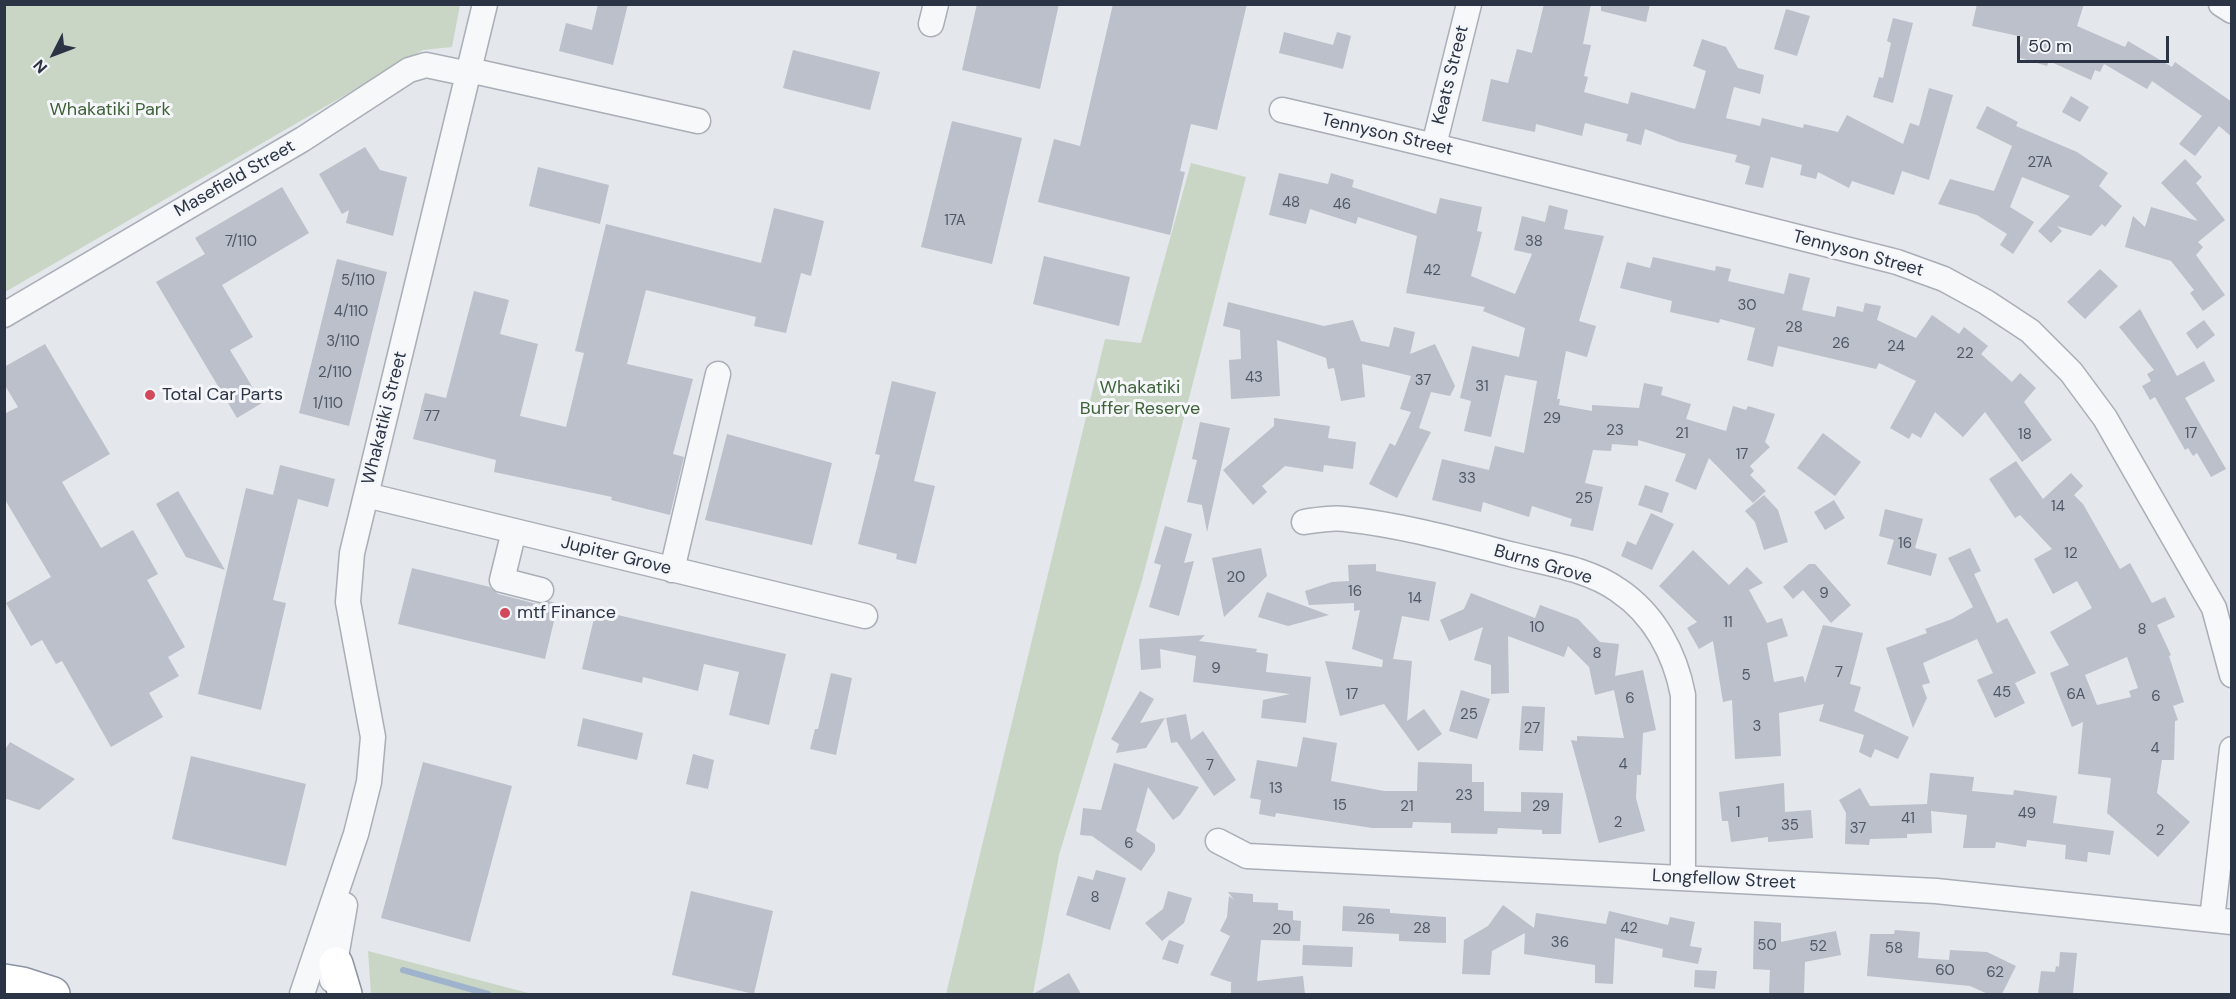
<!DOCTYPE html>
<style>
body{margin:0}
#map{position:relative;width:2236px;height:999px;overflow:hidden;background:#e4e7ec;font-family:"DM Sans",sans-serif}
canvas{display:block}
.frame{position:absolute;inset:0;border:6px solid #2b3445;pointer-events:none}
.north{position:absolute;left:24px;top:24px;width:60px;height:60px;-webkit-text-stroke:4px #f4f6f9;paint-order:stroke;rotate:228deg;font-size:16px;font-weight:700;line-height:24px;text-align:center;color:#2b3445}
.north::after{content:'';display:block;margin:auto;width:21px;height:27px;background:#2b3445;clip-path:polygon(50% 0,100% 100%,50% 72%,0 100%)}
.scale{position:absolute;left:2017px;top:36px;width:152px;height:27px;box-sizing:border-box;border:3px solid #2b3445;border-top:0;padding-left:8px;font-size:18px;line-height:21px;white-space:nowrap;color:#2b3445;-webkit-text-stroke:4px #f4f6f9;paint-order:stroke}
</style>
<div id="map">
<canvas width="2236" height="999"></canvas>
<div class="frame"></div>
<div class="north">N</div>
<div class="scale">50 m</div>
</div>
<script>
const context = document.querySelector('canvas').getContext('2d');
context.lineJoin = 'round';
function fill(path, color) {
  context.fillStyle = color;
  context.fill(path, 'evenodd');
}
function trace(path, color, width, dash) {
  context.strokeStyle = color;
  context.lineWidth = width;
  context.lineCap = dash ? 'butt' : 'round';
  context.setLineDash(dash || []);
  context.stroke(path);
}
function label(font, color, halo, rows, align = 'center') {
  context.font = font + ' "DM Sans",sans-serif';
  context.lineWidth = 6;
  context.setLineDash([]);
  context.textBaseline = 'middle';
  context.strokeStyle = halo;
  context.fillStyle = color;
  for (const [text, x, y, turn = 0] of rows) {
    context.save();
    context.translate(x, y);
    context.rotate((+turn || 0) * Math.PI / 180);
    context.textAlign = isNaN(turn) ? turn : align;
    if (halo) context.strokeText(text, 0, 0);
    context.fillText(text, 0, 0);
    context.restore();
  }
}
fill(new Path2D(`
 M5,5h455l-8,42 -29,3 -418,242z
 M1191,163l55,14 -104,403 -83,275 -26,139h-87l159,-655 36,4z
 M368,951l164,43h-161z`), '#c9d6c5');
trace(new Path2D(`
 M403,970l85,24`), '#9fb4cc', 6);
fill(new Path2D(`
 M598,4h30l-15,61 -54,-14 7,-28 26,7z
 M977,4h82l-19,85 -78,-19z
 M1113,4h134l-30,126 -26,-6 -11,47 5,1 -15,63 -132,-33 16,-63 26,7z
 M1544,4h47l-8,40 8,1 -7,31 4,1 -4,15 44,12 3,-12 64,17 11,-38 -13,-5 9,-27 24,8 12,21 26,7 -4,19 -26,-7 -8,31 34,8 2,-8 41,10 1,-4 34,8 9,-17 56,29 7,-21 9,3 10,-38 24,7 -24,85 -27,-9 -8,24 -42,-14 -3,7 -31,-16 -2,7 -16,-4 2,-10 -31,-8 -8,31 -18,-4 5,-18 -15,-4 2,-7 -58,-13 -34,-13 -4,16 -15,-4 2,-7 -43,-11 -3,13 -46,-12 -1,8 -53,-11 9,-42 17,4 9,-34 15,4z
 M1601,4h49l-4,18 -45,-11z
 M1977,4h107l-7,22 48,21 3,-6 44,26 3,-5 57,40v35l-13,-11 -24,30 -16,-12 23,-28 -50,-35 -5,8 -43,-25 -4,8 -5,-2 -4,10 -42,-19 -2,5 -30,-9 6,-20 -51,-11z
 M1786,9l24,7 -13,40 -23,-7z
 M1893,18l20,5 -20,80 -20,-6 6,-20 4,1 8,-35 -4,-2z
 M1284,32l49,13 4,-13 14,4 -8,33 -64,-16z
 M793,50l87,22 -10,38 -87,-22z
 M2071,96l18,11 -9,15 -18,-10z
 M1987,106l31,16 -2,4 61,26 31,21 -9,13 23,20 -17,21 -3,-3 -11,12 -34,-10 5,5 -11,12 -13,-12 32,-35 -48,-19 -12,30 24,15 -21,32 -13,-9 7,-11 -30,-19 -39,-11 12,-25 44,12 18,-45 -36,-18z
 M952,121l70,17 -30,126 -71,-17z
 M365,147l15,23 27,7 -14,59 -47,-13 3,-13 -7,4 -23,-40z
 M2185,159l17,18 -6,6 29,37 -27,22 5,5 -7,8 29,40 -22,16 -13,-18 4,-3 -23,-29 -46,-14 8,-31 12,11 6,-20 47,14 -37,-38z
 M538,167l71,18 -9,39 -71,-18z
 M1279,173l49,11 3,-11 23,7 -2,7 84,27 4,-16 42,9 -5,24 5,1 -11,44 44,18 17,-40 -18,-4 8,-34 23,6 4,-17 19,5 -4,19 40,7 -25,85 17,5 -9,31 -21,-6 -9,48h3l-1,6 33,6v-6l47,3 5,-25 19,4 -2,8 30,9 -5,15 40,12 7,-25 13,4 2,-4 27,8 -10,28 5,5 -20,19 4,5 -4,4 16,16 -13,12 -44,-45 -13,32 -21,-9 11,-27 -48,-14v6l-26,-2 -1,7 -18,-1 -8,33 18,4 -10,44 -23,-5 2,-7 -40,-13 -3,11 -46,-15 -2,10 -49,-12 10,-41 47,11 6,-24 29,7 13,-72 -32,-6 -14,62 -27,-6 7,-30 -11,-3 12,-52 47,11 6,-29 -42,-17 2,-4 -79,-14 11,-57 -59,-19 -2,7 -46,-15 -4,15 -37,-9z
 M282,187l27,46 -87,52 31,52 -23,13 32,53 -25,15 -81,-136 49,-28 -10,-16z
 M774,208l50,13 -13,55 -10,-3 -15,60 -32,-7 2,-9 -110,-27 -19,74 66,15 -20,75 11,3 -14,58 -59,-15 1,-3 -118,-25 2,-12 -83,-21 12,-46 21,5 28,-107 35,9 -9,34 38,10 -18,72 46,11 18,-74 -9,-2 31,-127 155,39z
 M1044,256l86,21 -11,49 -86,-22z
 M1653,257l62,14 1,-5 15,3 -3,12 56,13 5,-21 21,5 -8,32 33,7 2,-11 26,6 2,-9 16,3 -4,14 39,18 16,-23 27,19 5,-7 24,19 -7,8 31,28 8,-9 16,15 -12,14 28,38 -30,22 -37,-50 -22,25 -28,-25 -14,26 -9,-5 -3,6 -19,-11 26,-47 -37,-18 -3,6 -98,-23 -5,21 -26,-7 8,-32 -35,-9 -1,4 -49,-11 2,-11 -52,-13 7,-26 23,6z
 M337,259l50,13 -38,154 -50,-13z
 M2100,269l18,17 -33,33 -18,-17z
 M1228,302l96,24 29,-6 8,21 28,6 5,-20 21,5 -5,22 25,-10 20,42 -5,10 -19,-4 -12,36 12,4 -34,66 -28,-14 21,-41 5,3 16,-34 -11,-3 11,-33 -49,-12 3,33 -24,4 -7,-33 -6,1 -2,-11 -49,-18 3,56 -49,3 -2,-39 12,-1 -1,-29 -17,-4z
 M2140,309l37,67 27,-15 11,20 -30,17 41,71 -15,8 -14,-24 -4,3 -5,-8 -3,2 -30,-53 -5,3 -8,-14 9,-5 -4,-7 7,-4 -35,-43z
 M2204,320l11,15 -18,14 -11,-16z
 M45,344l65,110 -48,28 39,66 32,-18 25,44 -11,6 38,67 -17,10 11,19 -30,17 14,24 -52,30 -49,-86 -6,3 -14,-24 -11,6 -25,-43 45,-26 -47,-79v-84l14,-7 -14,-23v-17z
 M892,381l44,11 -22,89 21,5 -19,78 -20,-5 1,-5 -39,-10 22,-89 -5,-1z
 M1274,418l56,8 -2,12 28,4 -3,27 -29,-4 -1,7 -38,-6 -23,20 5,6 -14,13 -30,-35 51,-44z
 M1200,422l30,6 -23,104 -5,-27 -15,-3 10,-42 -5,-1z
 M1823,433l38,29 -26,34 -38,-28z
 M727,434l105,29 -20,82 -107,-25z
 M2016,461l27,38 28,-26 12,13 -9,9 9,9 37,65 10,-6 22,40 13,-6 10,20 -18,8 14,30 -2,1 15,46 -11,4 5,14 -3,1 -1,39h-12l-5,33 33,29 -32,35 -51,-44 4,-35 -33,-4 5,-52 -11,5 -22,-54 19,-8 -19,-33 42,-24 -15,-27 -24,13 -19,-35 18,-10 -32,-34 -5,3 -26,-39zM2127,657l11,31 -9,3 2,6 -34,8 -12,-30z
 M280,465l55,14 -7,28 -30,-8 -25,101 13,3 -25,107 -63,-16 48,-206 27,7z
 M1645,485l24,8 -7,20 -24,-8z
 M178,491l47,79 -39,-13 -30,-53z
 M1764,495l14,15 10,32 -24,8 -9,-28 -10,-11z
 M1834,500l11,18 -20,12 -11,-18z
 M1885,509l38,10 -8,29 22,6 -6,22 -44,-12 7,-24 -15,-4z
 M1651,513l23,11 -22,46 -31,-14 6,-15 9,4z
 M1165,526l27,8 -8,29 10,-2 -15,55 -30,-9 12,-42 -7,-2z
 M1261,548l6,28 -43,41 -12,-59z
 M1970,548l11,23 -7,3 23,49 10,-5 29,55 -21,10 10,20 -30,15 -18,-38 16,-7 -16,-34 -54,24 7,20 -8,2 5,13 -14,30 -27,-80 41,-15 -2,-4 27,-10 21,-12 -25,-49z
 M1693,550l36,35 18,-18 16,16 -14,7 18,33 15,-5 6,18 -21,7 7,39 29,-6 2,7 18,-58 40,8 -13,51 11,3 -7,24 55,26 -11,22 -23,-10 -4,9 -12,-6 5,-17 -45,-14 5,-17 -45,9 2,43 -46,3 -3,-59 -9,2 -10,-61 -14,8 -12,-21 10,-6 -38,-36z
 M1376,564v7l60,11 -7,39 -27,-5 -9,43 19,2 -5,60 17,-12 18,25 -24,17 -34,-47 -44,12 -15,-55 57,6 1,-7 -31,-11 8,-39 -6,1v-8l-45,2 -4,-14 27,-9 17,-1 -1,-16z
 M1809,564h6l36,41 -20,18 -28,-33 -10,9 -10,-12z
 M412,568l78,19 8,7 39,10 12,-3 9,3 -13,55 -147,-35z
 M1267,592l62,23 -41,11 -30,-9z
 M1471,593l64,25 5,-13 38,14 22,23 19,2 -4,32 28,-6 13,60 -13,3 -2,42h-4l-1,23 9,33 -46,12 -28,-103 6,1v-5l47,2 -10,-48 -19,5 -6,-28 -21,-21 -4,11 -56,-21 1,57 -18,1v-29l-17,-5 9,-33 -34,14 -9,-21 24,-11z
 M596,610l190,44 -17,71 -40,-10 10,-43 -35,-8 -6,27 -55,-14 -1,6 -60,-14z
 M1205,635l-6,6 58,8 -1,3 12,2 -2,18 45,5 -5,46 -45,-5 2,-18 27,-6 -97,-12 3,-26 -36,-7 1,19 -20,2 -2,-31z
 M831,673l21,5 -16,77 -26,-6 5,-20h3z
 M1461,690l29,9 -13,40 -28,-8z
 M1140,691l14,8 -14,24 25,-5 -19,30 -30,5 3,-9 -8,-5z
 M1522,706l23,1 -2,44 -24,-1z
 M1186,714l5,26 12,-9 33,49 -22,16 -37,-54 -6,1 -5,-25z
 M583,718l60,15 -6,27 -60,-14z
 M1303,737l34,6 -6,38 53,10h33l1,-29 54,2v18h12v29l37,1v-20l42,1 -2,41h-19v-4l-44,-2 -1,6 -46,-1v-10l-38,-1 -1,6h-40l-96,-15 -1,4 -16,-3 2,-14 -11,-2 7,-38 40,7z
 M10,742l65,37 -36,31 -35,-12v-47z
 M693,754l21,6 -6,29 -22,-5z
 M191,756l115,28 -20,82 -114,-27z
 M423,762l89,24 -42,156 -89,-24z
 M1114,763l85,24 -19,28 -7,5 -25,-33 -12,44 19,13v7l-14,20 -49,-35 -12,-1 3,-27 18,2z
 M1930,773l44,4 -2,14 41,4 1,-5 43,6 -4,27 61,8 -4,24 -22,-3 -1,10 -22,-3 1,-14 -39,-5 -1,7 -30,-5 -1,6h-32l4,-33 -36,-4 1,22 -25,1v4l-37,1 -1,6 -24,-1 1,-31 -7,-13 21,-12 10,18 57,-2z
 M1784,783l1,29 26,-2 2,28 -45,4v-5l-37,5 -3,-21h-6l-3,-29z
 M1096,870l30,8 -16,52 -44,-15 12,-39 15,4z
 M691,891l82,20 -19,83 -82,-19z
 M1168,891l24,7 -8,25 -22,18 -17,-18 18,-14z
 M1228,892l25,2v8l25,1v7l15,1v9l8,1 -1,20 -39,-1 -4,41 46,-5 2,18h-74v-11h2l-23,-8 20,-39 -10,-5 7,-14 2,-21 5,4z
 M1503,905l31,23 2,-15 70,11 3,-13 59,14 2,-8 25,5 -5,24 12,2 -4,16 -36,-7 1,-8 -48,-11 -2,46 -18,-1v-18l-71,-11 1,-21 -33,18 -2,24 -28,-1 2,-34 24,-14z
 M1343,906l47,3v4l56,4v26l-47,-2v-7l-57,-3z
 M1754,921l27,2v19l55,-11 5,24 -36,7 -1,31 -35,1 1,-24 -17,-1z
 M1895,930l25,2 -2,26 31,2 1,-10 37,2 29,14 -14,28h-14l-18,-8 -103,-10 3,-42h24z
 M1169,940l15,5 -6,19 -16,-5z
 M1303,945l50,2 -1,20 -50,-2z
 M2060,952l17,1 -4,41h-35l3,-23 14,1 1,-6 3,1z
 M1695,970l22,1 -2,18 -21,-2z
 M1069,973l12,21h-48z`), '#bbc0ca');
const minor = new Path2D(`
 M2221,4l11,7
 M931,24l5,-20
 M469,70l229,51
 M1282,110c206,47 410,101 615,152l47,17 42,23 44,29 41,41 34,46 109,190 18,67
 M1434,145l35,-141
 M4,315l299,-176 106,-69 17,-5 43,9
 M366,495l499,121
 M1304,522c13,-2 28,-5 41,-3 57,6 114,22 169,36 35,9 74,14 104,35 36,24 57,63 65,105v183
 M514,531l-12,49 39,10
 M672,570l46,-196
 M1218,841l29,15 689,35 296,31
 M2212,919l20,-170
 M332,980l13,-75
 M302,994l54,-160 13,-52 4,-45 -25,-135 4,-49 133,-549`);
const highway = new Path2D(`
 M336,964l9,30
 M4,981l18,3 31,10`);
trace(minor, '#a9aeb7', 27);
trace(highway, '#8b94a3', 36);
trace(minor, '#f7f8fa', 24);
trace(highway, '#fff', 33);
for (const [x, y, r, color] of [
 [150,395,6,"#d1495b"],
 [505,613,6,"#d1495b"]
]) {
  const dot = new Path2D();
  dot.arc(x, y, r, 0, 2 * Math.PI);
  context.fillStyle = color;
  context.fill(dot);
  trace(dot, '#f4f6f9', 2);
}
label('15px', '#4f5766', null, [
 ["27A",2040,163],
 ["48",1291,203],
 ["46",1342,205],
 ["17A",955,221],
 ["7/110",241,242],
 ["38",1534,242],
 ["42",1432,271],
 ["5/110",358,281],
 ["30",1747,306],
 ["4/110",351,312],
 ["28",1794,328],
 ["3/110",343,342],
 ["26",1841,344],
 ["24",1896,347],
 ["22",1965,354],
 ["2/110",335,373],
 ["43",1254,378],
 ["37",1423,381],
 ["31",1482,387],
 ["1/110",328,404],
 ["77",432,417],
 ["29",1552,419],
 ["23",1615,431],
 ["21",1682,434],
 ["17",2191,434],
 ["18",2025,435],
 ["17",1742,455],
 ["33",1467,479],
 ["25",1584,499],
 ["14",2058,507],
 ["16",1905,544],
 ["12",2071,554],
 ["20",1236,578],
 ["16",1355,592],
 ["9",1824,594],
 ["14",1415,599],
 ["11",1728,623],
 ["10",1537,628],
 ["8",2142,630],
 ["8",1597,654],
 ["9",1216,669],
 ["7",1839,673],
 ["5",1746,676],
 ["45",2002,693],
 ["17",1352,695],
 ["6A",2076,695],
 ["6",2156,697],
 ["6",1630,699],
 ["25",1469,715],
 ["3",1757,727],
 ["27",1532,729],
 ["4",2155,749],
 ["4",1623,765],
 ["7",1210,766],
 ["13",1276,789],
 ["23",1464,796],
 ["15",1340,806],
 ["21",1407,807],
 ["29",1541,807],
 ["1",1738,813],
 ["49",2027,814],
 ["41",1908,819],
 ["2",1618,823],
 ["35",1790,826],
 ["37",1858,829],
 ["2",2160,831],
 ["6",1129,844],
 ["8",1095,898],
 ["26",1366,920],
 ["28",1422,929],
 ["42",1629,929],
 ["20",1282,930],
 ["36",1560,943],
 ["50",1767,946],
 ["52",1818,947],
 ["58",1894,949],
 ["60",1945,971],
 ["62",1995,973]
]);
label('18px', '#2b3445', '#f4f6f9', [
 ["Keats Street",1451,75,-76],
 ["Tennyson Street",1387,135,13],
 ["Masefield Street",235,179,-30],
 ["Tennyson Street",1858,254,15],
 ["Whakatiki Street",385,418,-76],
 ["Jupiter Grove",616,556,14],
 ["Burns Grove",1543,565,16],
 ["Longfellow Street",1724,880,3]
]);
label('18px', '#3f6138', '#f4f6f9', [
 ["Whakatiki Park",110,110],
 ["Whakatiki",1140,388],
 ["Buffer Reserve",1140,409]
]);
label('18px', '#2b3445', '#f4f6f9', [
 ["Total Car Parts",162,395],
 ["mtf Finance",517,613]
], 'left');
</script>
